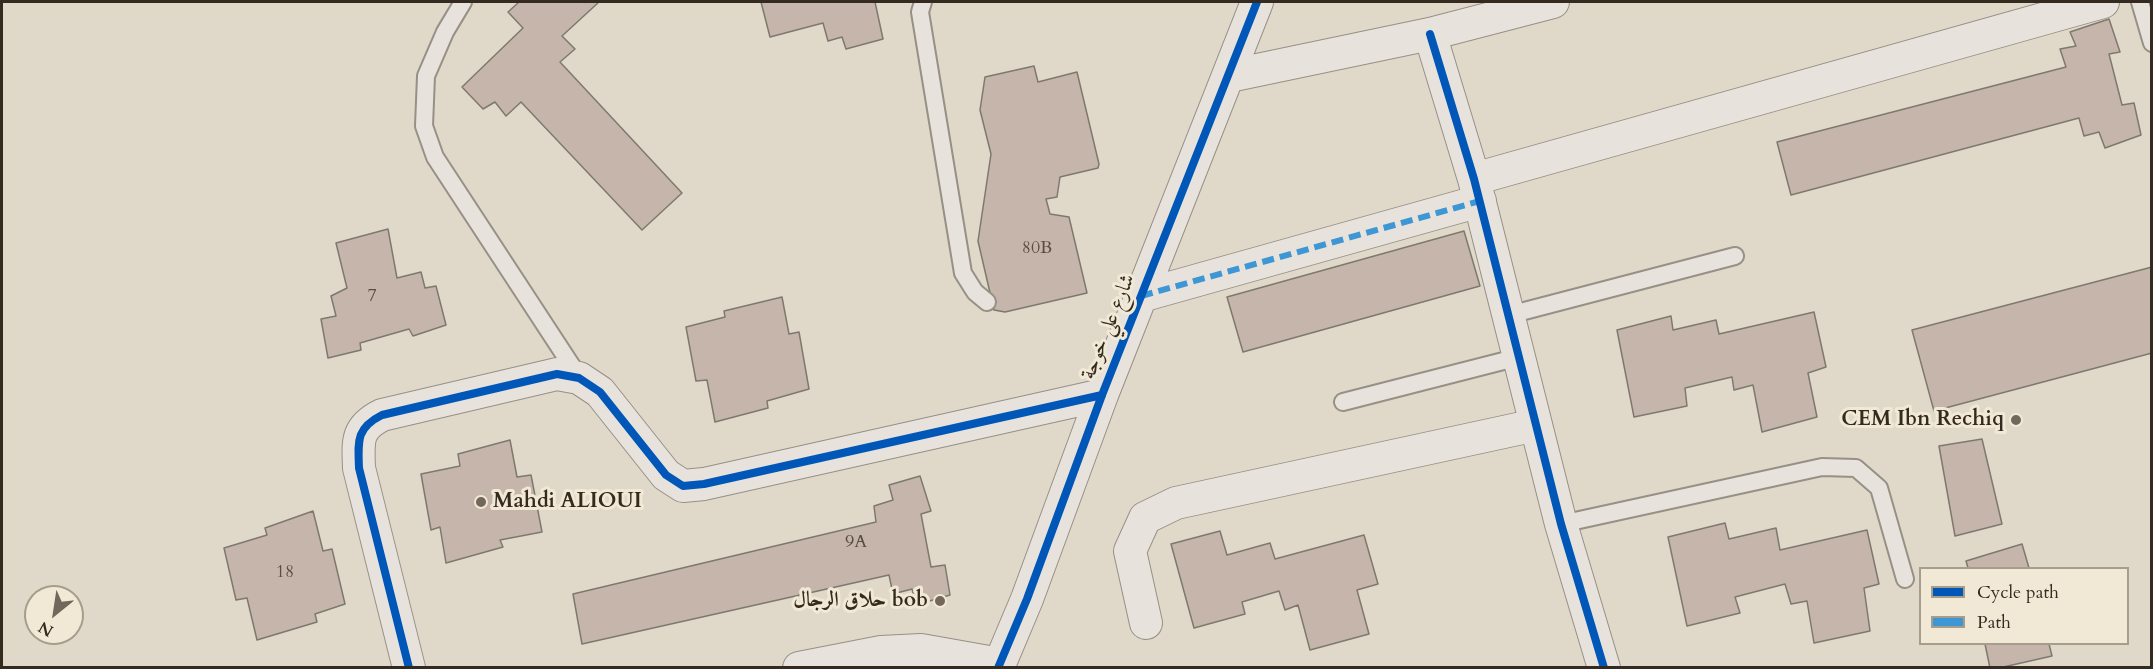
<!DOCTYPE html>
<meta charset="utf-8">
<style>
body{margin:0}
#map{position:relative;width:2153px;height:669px;overflow:hidden;background:#e0d9c9;font-family:Cardo,serif}
canvas{display:block}
.frame{position:absolute;inset:0;border:3px solid #352a1f;pointer-events:none}
.legend{position:absolute;left:1919px;top:567px;width:210px;height:78px;box-sizing:border-box;background:#f1e9d6;border:2px solid #a69d8d;margin:0;padding:8px 10px;list-style:none;font-size:18px;color:#352a1f}
.legend li{display:flex;align-items:center;gap:12px;height:30px}
.legend b{width:30px;border:2px solid #a69d8d}
.north{position:absolute;left:24px;top:585px;width:60px;height:60px;box-sizing:border-box;background:#f1e9d6;border:2px solid #a69d8d;border-radius:50%;rotate:210deg;font-size:16px;font-weight:700;line-height:24px;text-align:center;color:#352a1f}
.north::after{content:'';display:block;margin:auto;width:21px;height:27px;background:#71675a;clip-path:polygon(50% 0,100% 100%,50% 72%,0 100%)}
</style>
<div id="map">
<canvas width="2153" height="669"></canvas>
<div class="frame"></div>
<ul class="legend">
<li><b style="height:8px;background:#0057b8"></b>Cycle path</li>
<li><b style="height:8px;background:#3e96d5"></b>Path</li>
</ul>
<div class="north">N</div>
</div>
<script>
const context = document.querySelector('canvas').getContext('2d');
context.lineJoin = 'round';
function fill(path, color) {
  context.fillStyle = color;
  context.fill(path, 'evenodd');
}
function trace(path, color, width, dash) {
  context.strokeStyle = color;
  context.lineWidth = width;
  context.lineCap = dash ? 'butt' : 'round';
  context.setLineDash(dash || []);
  context.stroke(path);
}
function label(font, color, halo, rows, align = 'center') {
  context.font = font + ' Cardo,Amiri,serif';
  context.lineWidth = 6;
  context.setLineDash([]);
  context.textBaseline = 'middle';
  context.strokeStyle = halo;
  context.fillStyle = color;
  for (const [text, x, y, turn = 0] of rows) {
    context.save();
    context.translate(x, y);
    context.rotate((+turn || 0) * Math.PI / 180);
    context.textAlign = isNaN(turn) ? turn : align;
    if (halo) context.strokeText(text, 0, 0);
    context.fillText(text, 0, 0);
    context.restore();
  }
}
const building = new Path2D(`
 M519,2h80l-37,34 13,13 -15,13 122,131 -40,37 -121,-128 -15,14 -11,-14 -12,7 -21,-22 61,-59 -15,-16z
 M761,2h114l8,37 -37,10 -4,-12 -14,4 -5,-18 -53,14z
 M2109,19l11,33 -11,2 13,51 12,-2 7,32 -36,13 -6,-16 -15,4 -5,-18 -288,77 -14,-53 289,-75 -6,-18 16,-3 -6,-14z
 M1034,66l4,16 39,-10 22,92 -1,4 -38,9 -3,20 -11,2 4,15 19,3 18,76 -82,19 -11,-2 -16,-69 13,-87 -11,-44 5,-33z
 M388,229l9,49 24,-6 4,16 11,-2 10,39 -33,11 -4,-7 -49,14 1,7 -33,8 -7,-39 15,-3 -5,-20 16,-8 -11,-45z
 M1464,231l16,55 -237,66 -16,-55z
 M2152,267v86l-218,58 -22,-81z
 M782,297l7,37 10,-2 10,57 -42,12 1,7 -53,14 -8,-42 -11,1 -10,-54 39,-10 -1,-6z
 M1814,312l12,55 -18,6 9,44 -55,15 -9,-47 -19,5 -2,-13 -47,11 2,18 -53,11 -17,-87 54,-14 2,14 43,-10 3,14z
 M1982,439l20,85 -47,12 -16,-90z
 M510,440l7,37 14,-2 11,57 -42,8 3,7 -57,16 -6,-36 -9,3 -10,-56 39,-8 -2,-12z
 M920,476l11,35 -10,3 10,53 14,-2 5,30 -34,10 -4,-16 -19,5 -4,-19 -307,69 -9,-50 303,-72 -2,-16 19,-6 -4,-15z
 M313,511l10,40 9,-2 13,55 -30,10 2,8 -60,18 -10,-42 -11,2 -12,-52 43,-13 -2,-7z
 M1725,523l4,16 47,-11 4,22 87,-20 12,54 -15,4 6,43 -56,12 -7,-42 -16,3 -6,-20 -50,13 5,16 -53,13 -19,-89z
 M1220,531l7,24 43,-12 5,16 89,-24 14,49 -21,6 12,44 -59,16 -12,-45 -13,5 -6,-19 -37,11 3,12 -51,14 -23,-84z
 M2022,544l7,24h-61l-2,-7z
 M1985,644h64l3,12 -53,12h-9z`);
fill(building, '#c6b5ab');
trace(building, '#7e796f', 1.5);
const lane = new Path2D(`
 M463,2l-18,30 -19,44 -2,50 11,31 144,220
 M923,2l-3,10 43,261 12,19 12,10
 M2140,2l12,41
 M1509,315l226,-59
 M1343,402l176,-45
 M1561,524l261,-57 34,1 23,20 26,91`);
const street = new Path2D(`
 M1430,34l44,145 87,345 43,144
 M1229,76l201,-42 123,-32
 M1474,179l629,-177
 M1141,296l339,-95
 M1146,623l-16,-72 15,-33 31,-15 360,-78
 M409,668l-50,-200c-1,-27 -3,-40 23,-53l175,-41 22,4 21,14 66,83 17,11 21,-2 398,-89
 M799,668l82,-16 40,-2 79,14
 M998,668l29,-69 75,-204 155,-393`);
trace(lane, '#969086', 20);
trace(street, '#969086', 34);
trace(lane, '#e7e3dc', 16);
trace(street, '#e7e3dc', 32);
trace(new Path2D(`
 M1141,296l339,-95`), '#3e96d5', 6, [12, 6]);
trace(new Path2D(`
 M1430,34l44,145 87,345 43,144
 M409,668l-50,-200c-1,-27 -3,-40 23,-53l175,-41 22,4 21,14 66,83 17,11 21,-2 398,-89
 M998,668l29,-69 75,-204 155,-393`), '#0057b8', 8);
for (const [x, y, r, color] of [
 [2016,420,6,"#71675a"],
 [481,502,6,"#71675a"],
 [940,601,6,"#71675a"]
]) {
  const dot = new Path2D();
  dot.arc(x, y, r, 0, 2 * Math.PI);
  context.fillStyle = color;
  context.fill(dot);
  trace(dot, '#f1e9d6', 2);
}
label('18px', '#594d42', null, [
 ["80B",1037,249],
 ["7",372,297],
 ["9A",856,543],
 ["18",285,573]
]);
label('21px', '#352a1f', '#f1e9d6', [
 ["شارع علي خوجة",1109,327,-68]
]);
label('bold 21px', '#352a1f', '#f1e9d6', [
 ["CEM Ibn Rechiq",2004,420],
 ["Mahdi ALIOUI",493,502,"left"],
 ["حلاق الرجال bob",928,601]
], 'right');
</script>
